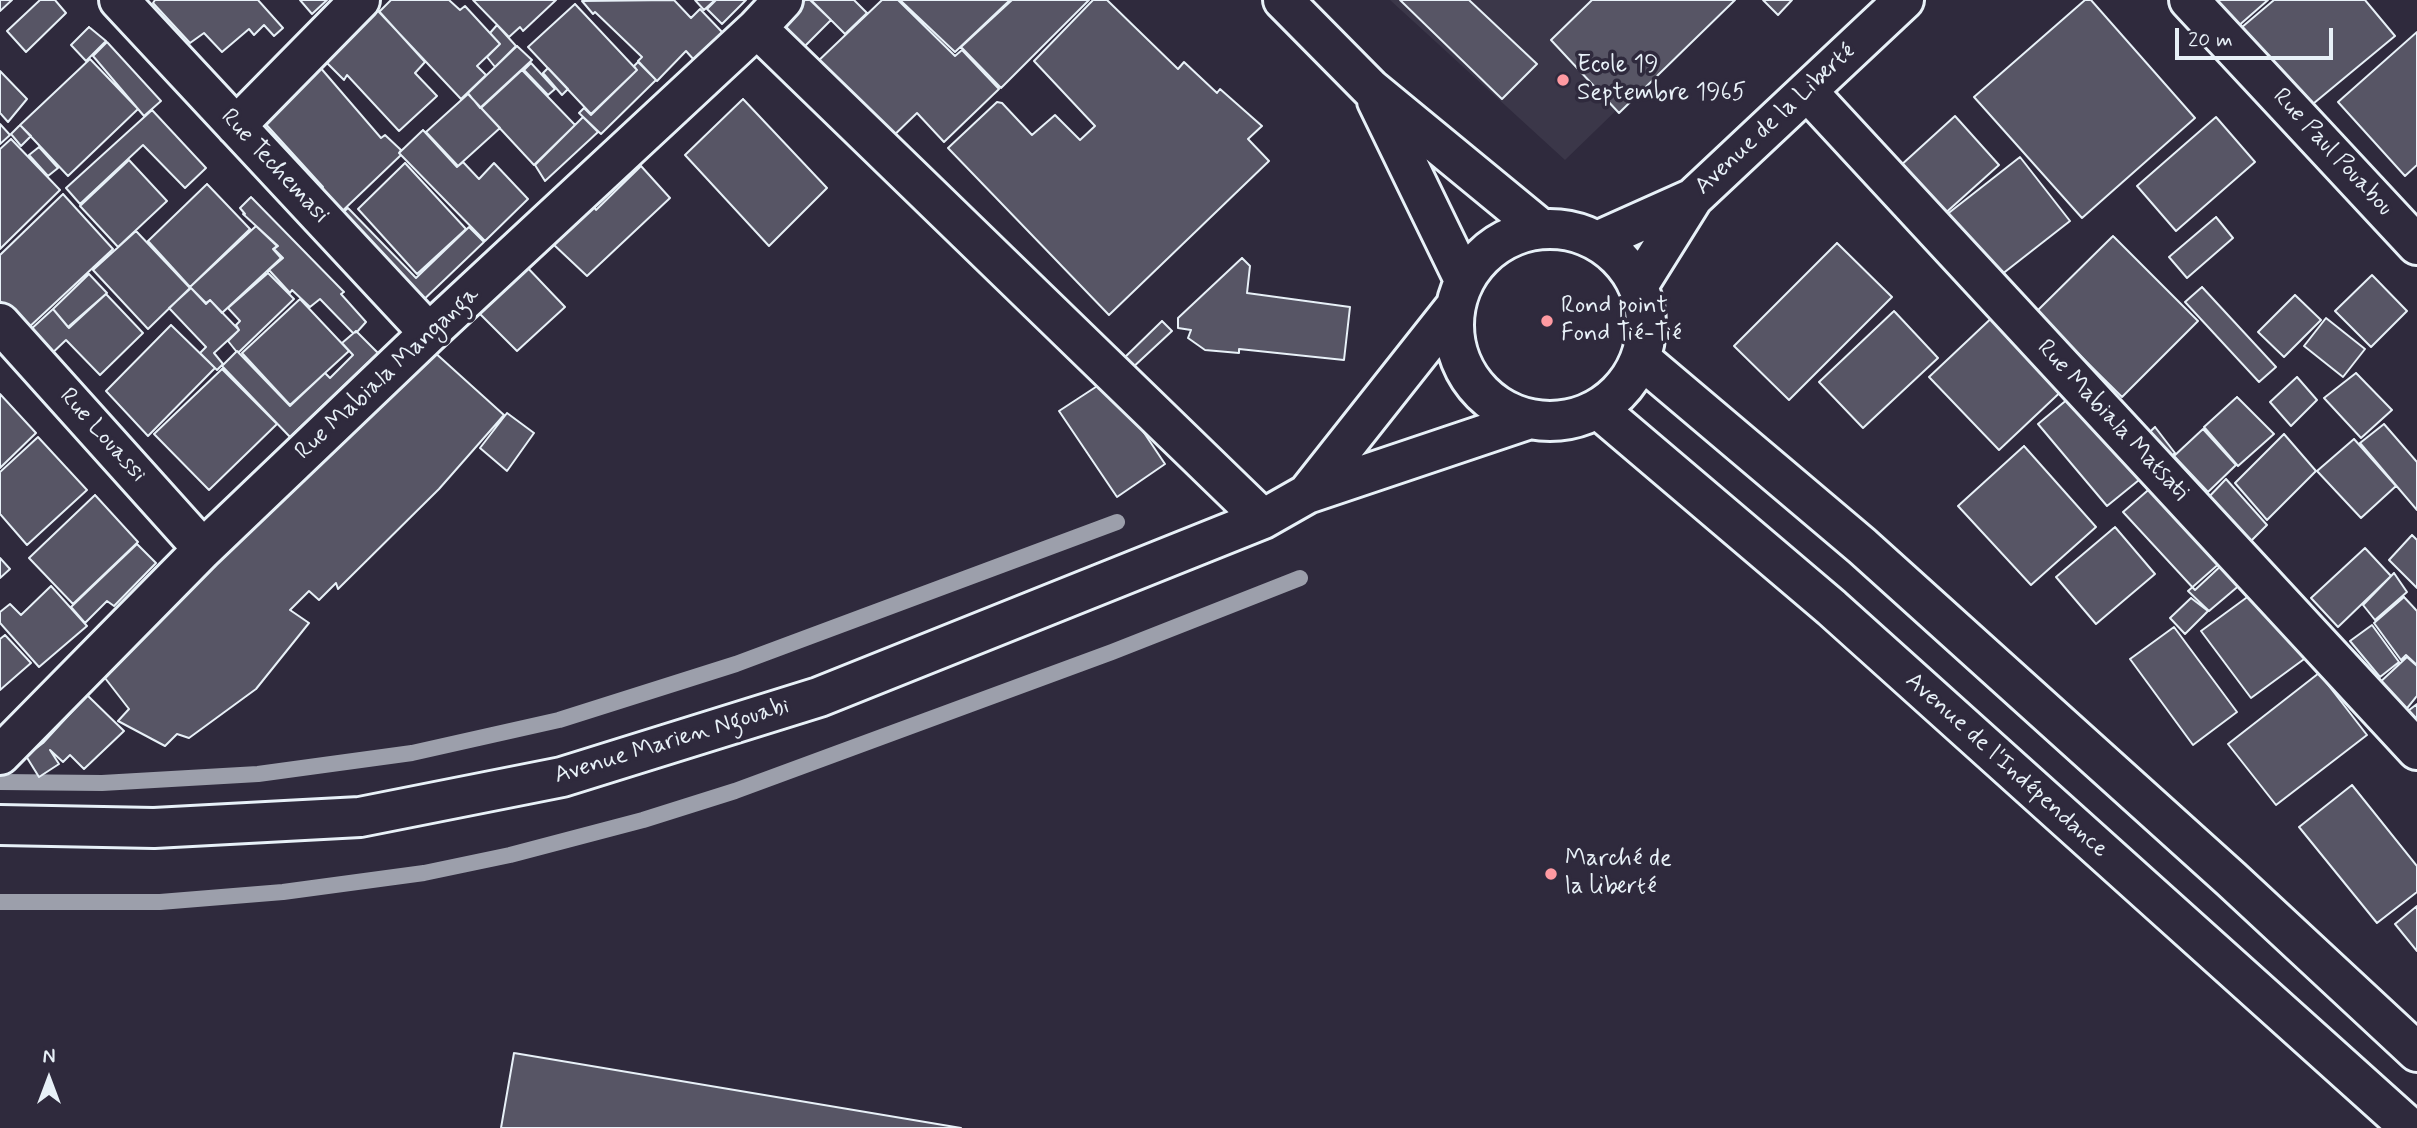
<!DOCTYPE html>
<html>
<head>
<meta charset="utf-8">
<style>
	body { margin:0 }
	#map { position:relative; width:2417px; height:1128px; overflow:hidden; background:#2f2a3d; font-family:Mynerve,sans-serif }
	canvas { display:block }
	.north { position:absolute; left:14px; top:1044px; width:70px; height:70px; -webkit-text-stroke:5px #2f2a3d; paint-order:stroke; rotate:0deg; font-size:19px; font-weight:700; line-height:28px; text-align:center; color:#e8f1f8 }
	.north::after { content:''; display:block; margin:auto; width:24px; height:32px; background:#e8f1f8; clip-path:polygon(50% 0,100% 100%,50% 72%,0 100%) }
	.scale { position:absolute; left:2175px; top:28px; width:158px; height:32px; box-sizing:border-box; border:4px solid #e8f1f8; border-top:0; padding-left:9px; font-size:21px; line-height:24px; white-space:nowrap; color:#e8f1f8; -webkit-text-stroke:5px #2f2a3d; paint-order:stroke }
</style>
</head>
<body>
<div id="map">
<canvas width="2417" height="1128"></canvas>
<div class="north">N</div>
<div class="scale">20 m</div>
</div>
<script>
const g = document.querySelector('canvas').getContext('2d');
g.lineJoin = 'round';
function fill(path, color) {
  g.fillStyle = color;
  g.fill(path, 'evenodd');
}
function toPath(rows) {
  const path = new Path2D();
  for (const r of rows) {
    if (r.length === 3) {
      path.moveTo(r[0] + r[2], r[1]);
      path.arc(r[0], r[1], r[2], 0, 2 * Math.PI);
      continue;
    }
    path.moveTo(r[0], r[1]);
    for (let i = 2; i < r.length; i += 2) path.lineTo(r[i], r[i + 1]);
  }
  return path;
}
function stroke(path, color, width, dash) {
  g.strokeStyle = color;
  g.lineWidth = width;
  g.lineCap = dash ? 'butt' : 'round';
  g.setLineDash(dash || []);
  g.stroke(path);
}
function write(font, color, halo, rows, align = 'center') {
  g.font = font + ' Mynerve,sans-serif';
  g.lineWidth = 7;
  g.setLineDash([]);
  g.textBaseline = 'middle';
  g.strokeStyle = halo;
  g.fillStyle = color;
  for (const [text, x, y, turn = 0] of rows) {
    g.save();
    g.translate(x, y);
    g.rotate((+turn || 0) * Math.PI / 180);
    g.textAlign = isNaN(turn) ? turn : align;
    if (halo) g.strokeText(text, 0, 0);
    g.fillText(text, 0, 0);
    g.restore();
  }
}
fill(toPath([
	[1390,0,1730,0,1565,160]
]), '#3b3749');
stroke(toPath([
	[0,782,102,783,258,774,412,753,559,720,736,664,1117,522],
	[0,902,160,902,283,892,424,873,510,855,643,820,735,791,1112,652,1300,578]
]), '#9c9fab', 16);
const building = toPath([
	[0,0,12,0,0,11,0,0],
	[40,0,55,0,66,13,26,52,7,31,40,0],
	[155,0,258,0,283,28,274,36,264,25,254,35,249,29,222,52,204,33,190,43,153,3,155,0],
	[300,0,327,0,312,14,300,0],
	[391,0,449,0,460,10,465,6,500,44,477,66,486,75,461,99,379,12,391,0],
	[473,0,556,0,523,31,520,27,509,37,473,0],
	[674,0,691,18,700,9,723,33,694,60,686,51,657,81,638,61,642,57,595,12,593,14,582,1,674,0],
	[695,0,715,0,704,10,695,0],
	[716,0,746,0,722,24,707,9,716,0],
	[805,0,810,0,831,20,804,47,782,23,805,0],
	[811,0,854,0,867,13,845,34,811,0],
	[882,0,898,0,955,56,962,50,999,89,944,142,917,113,887,142,815,64,882,0],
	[900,0,1010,0,955,52,900,0],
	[1012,0,1089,0,1001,88,961,47,1012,0],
	[1093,0,1107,0,1178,69,1184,62,1217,93,1220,89,1262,126,1248,139,1269,161,1109,315,948,148,997,102,1002,103,1032,135,1055,115,1080,140,1095,126,1034,61,1093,0],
	[1400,0,1469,0,1537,64,1502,99,1400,0],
	[1592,0,1735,0,1619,113,1551,40,1592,0],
	[1763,0,1792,0,1778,15,1763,0],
	[2085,0,2091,0,2195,118,2082,218,1974,97,2085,0],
	[2211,0,2268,0,2236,28,2211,0],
	[2274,0,2365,0,2395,36,2302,113,2235,33,2274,0],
	[575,4,637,70,591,114,528,47,575,4],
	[377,9,425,62,415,73,437,96,399,131,347,75,344,80,324,60,377,9],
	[497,25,516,46,495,67,487,57,500,44,490,33,497,25],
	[89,27,106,41,86,61,71,45,89,27],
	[2417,32,2417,165,2405,176,2338,102,2417,32],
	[107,42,161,101,144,116,93,56,107,42],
	[517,46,532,60,480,108,468,93,517,46],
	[90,59,138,109,68,176,20,125,90,59],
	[638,62,656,80,601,134,579,113,584,108,591,115,637,70,634,66,638,62],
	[531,63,555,89,548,95,524,70,531,63],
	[319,66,381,138,385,135,401,150,399,153,401,155,334,219,313,195,323,187,262,120,319,66],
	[548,68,568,89,562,95,543,73,548,68],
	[522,70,575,125,534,165,481,108,522,70],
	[0,71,27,99,8,122,0,113,0,71],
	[468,94,500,128,458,166,426,132,468,94],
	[743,99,827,188,769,246,685,155,743,99],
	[152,110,206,168,185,188,143,145,80,204,66,188,152,110],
	[1955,116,1999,165,1932,225,1888,177,1955,116],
	[583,117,598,132,545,181,535,165,583,117],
	[2216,117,2255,162,2176,231,2137,186,2216,117],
	[0,124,10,135,0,144,0,124],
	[20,125,31,136,21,146,11,134,20,125],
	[423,130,457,167,463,162,479,179,494,163,528,199,485,241,399,153,423,130],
	[11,139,60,190,0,249,0,149,11,139],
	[39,147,58,168,48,176,29,155,39,147],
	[2020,157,2070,221,1992,282,1941,219,2020,157],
	[129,160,167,201,118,247,80,206,129,160],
	[405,163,466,229,417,274,358,209,405,163],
	[641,166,670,198,587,276,553,244,593,206,596,210,641,166],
	[207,184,250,229,190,287,148,241,207,184],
	[63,194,113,249,26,330,0,301,0,255,63,194],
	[251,197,344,292,341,294,366,322,357,332,353,333,320,299,310,307,292,290,290,293,269,270,283,258,274,249,278,246,243,214,245,214,240,208,251,197],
	[348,208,416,278,469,227,484,242,416,307,331,223,348,208],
	[2216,217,2233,238,2187,278,2169,257,2216,217],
	[256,226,277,246,273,249,281,258,222,313,210,300,206,303,190,287,256,226],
	[136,231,190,288,148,329,93,270,136,231],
	[2113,236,2198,321,2122,397,2036,312,2113,236],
	[1837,243,1892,297,1789,400,1734,346,1837,243],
	[1242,258,1250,266,1247,293,1350,307,1344,360,1239,349,1239,353,1205,350,1188,338,1191,330,1178,328,1178,318,1242,258],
	[524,264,565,307,517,351,478,312,524,264],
	[268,273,294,299,239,352,236,351,228,341,239,330,236,325,240,321,228,308,268,273],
	[89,274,107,293,68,327,53,309,89,274],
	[2372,275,2407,311,2371,347,2335,311,2372,275],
	[2202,287,2276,367,2259,382,2185,302,2202,287],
	[191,288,206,304,210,300,239,330,214,353,223,364,217,370,200,353,206,347,169,308,191,288],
	[106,294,143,333,100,375,66,340,46,359,29,331,53,309,69,328,106,294],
	[2295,295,2321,320,2284,357,2258,332,2295,295],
	[300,299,349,351,290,405,242,353,300,299],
	[1894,311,1938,358,1863,428,1819,382,1894,311],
	[1999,311,2069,384,1999,450,1929,377,1999,311],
	[2326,318,2365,349,2343,377,2304,346,2326,318],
	[1162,321,1172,331,1130,370,1121,361,1162,321],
	[171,325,215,368,148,436,106,391,171,325],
	[356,331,378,353,290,437,222,366,237,351,290,406,325,373,330,378,353,355,342,343,356,331],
	[432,350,504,415,439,489,338,589,336,583,319,600,309,591,290,610,309,623,256,689,189,738,177,734,165,746,118,721,129,709,105,678,230,547,326,452,331,455,432,350],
	[222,369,277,424,209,490,154,434,222,369],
	[2356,373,2392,410,2361,438,2324,398,2356,373],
	[2297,377,2317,400,2291,426,2270,402,2297,377],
	[1108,379,1165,464,1117,497,1059,411,1108,379],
	[0,394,36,433,0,468,0,394],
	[2237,397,2274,434,2238,466,2204,427,2237,397],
	[2069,398,2139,480,2107,506,2038,424,2069,398],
	[507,413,534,433,507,471,480,448,507,413],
	[2384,424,2417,462,2417,510,2360,443,2384,424],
	[2155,427,2175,453,2161,466,2140,441,2155,427],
	[2203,429,2236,465,2208,492,2174,456,2203,429],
	[2284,434,2316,471,2267,520,2235,483,2284,434],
	[38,437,87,490,27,545,0,514,0,472,38,437],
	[2354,439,2396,486,2361,518,2317,471,2354,439],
	[2024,446,2096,527,2031,585,1958,506,2024,446],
	[2226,479,2267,525,2246,546,2205,501,2226,479],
	[2154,485,2225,562,2195,590,2123,512,2154,485],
	[95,495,138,542,73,604,29,558,95,495],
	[2115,527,2155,574,2096,624,2056,577,2115,527],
	[2412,535,2417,540,2417,588,2389,560,2412,535],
	[137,544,156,563,114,606,107,601,85,623,71,607,137,544],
	[2365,548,2391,576,2338,627,2311,598,2365,548],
	[2229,555,2248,578,2209,611,2188,591,2229,555],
	[0,558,10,569,0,578,0,558],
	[2394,573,2407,592,2375,620,2363,605,2394,573],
	[51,586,87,626,39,667,0,623,0,612,10,604,21,615,51,586],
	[2261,587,2311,654,2251,698,2201,631,2261,587],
	[2404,597,2417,611,2417,665,2406,655,2401,660,2374,623,2404,597],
	[2191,598,2208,611,2185,634,2170,618,2191,598],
	[2372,625,2399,662,2380,677,2350,641,2372,625],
	[2174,627,2237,712,2193,745,2130,659,2174,627],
	[5,635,31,663,0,690,0,639,5,635],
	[2407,657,2417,666,2417,696,2404,712,2376,686,2407,657],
	[2319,673,2367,735,2276,805,2228,744,2319,673],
	[87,695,124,731,84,769,70,755,63,762,50,750,59,764,39,777,26,756,43,743,87,695],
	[2417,704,2417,740,2400,717,2417,704],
	[2352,785,2417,866,2417,892,2377,923,2299,827,2352,785],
	[2417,906,2417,951,2395,924,2417,906],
	[514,1053,961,1128,501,1128,514,1053]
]);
fill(building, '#575565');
stroke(building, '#e8f1f8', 2);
const minor = toPath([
	[119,0,429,333],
	[1283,0,1371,89,1541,229],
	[2189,0,2417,245],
	[757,28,1263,519],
	[1807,91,2417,750],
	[1377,101,1464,280],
	[236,126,360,0],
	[1550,325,96],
	[1597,241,1693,198],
	[1638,286,1693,198,1904,0],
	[0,323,203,549],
	[1641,359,1862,546,2231,879,2417,1052],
	[1598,409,1832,608,2410,1128],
	[1307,494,1455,307],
	[0,755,203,549,429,333,757,28,783,0],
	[0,825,154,828,360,817,562,777,819,697,1263,519,1307,494,1530,419]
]);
stroke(minor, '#e8f1f8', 44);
stroke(minor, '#2f2a3d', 38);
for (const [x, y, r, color] of [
	[1563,80,7,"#ff9aa2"],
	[1547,321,7,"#ff9aa2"],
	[1551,874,7,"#ff9aa2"]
]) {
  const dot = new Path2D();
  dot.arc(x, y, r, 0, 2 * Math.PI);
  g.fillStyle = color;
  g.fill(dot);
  stroke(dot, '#2f2a3d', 2.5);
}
write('24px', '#e8f1f8', '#2f2a3d', [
	["Ecole 19",1577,66],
	["Septembre 1965",1577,94],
	["Rond point",1561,307],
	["Fond Tié-Tié",1561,335],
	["Marché de",1565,860],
	["la liberté",1565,888]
], 'left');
write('24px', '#e8f1f8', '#2f2a3d', [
	["Avenue de la Liberté",1776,120,-43],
	["Rue Paul Pouabou",2332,153,47],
	["Rue Techemasi",274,167,47],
	["Rue Mabiala Manganga",388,374,-43],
	["Rue Mabiala Matsati",2112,421,47],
	["Rue Louassi",102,436,48],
	["Avenue Marien Ngouabi",672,742,-17],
	["Avenue de l'Indépendance",2006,766,42]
]);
</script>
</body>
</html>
